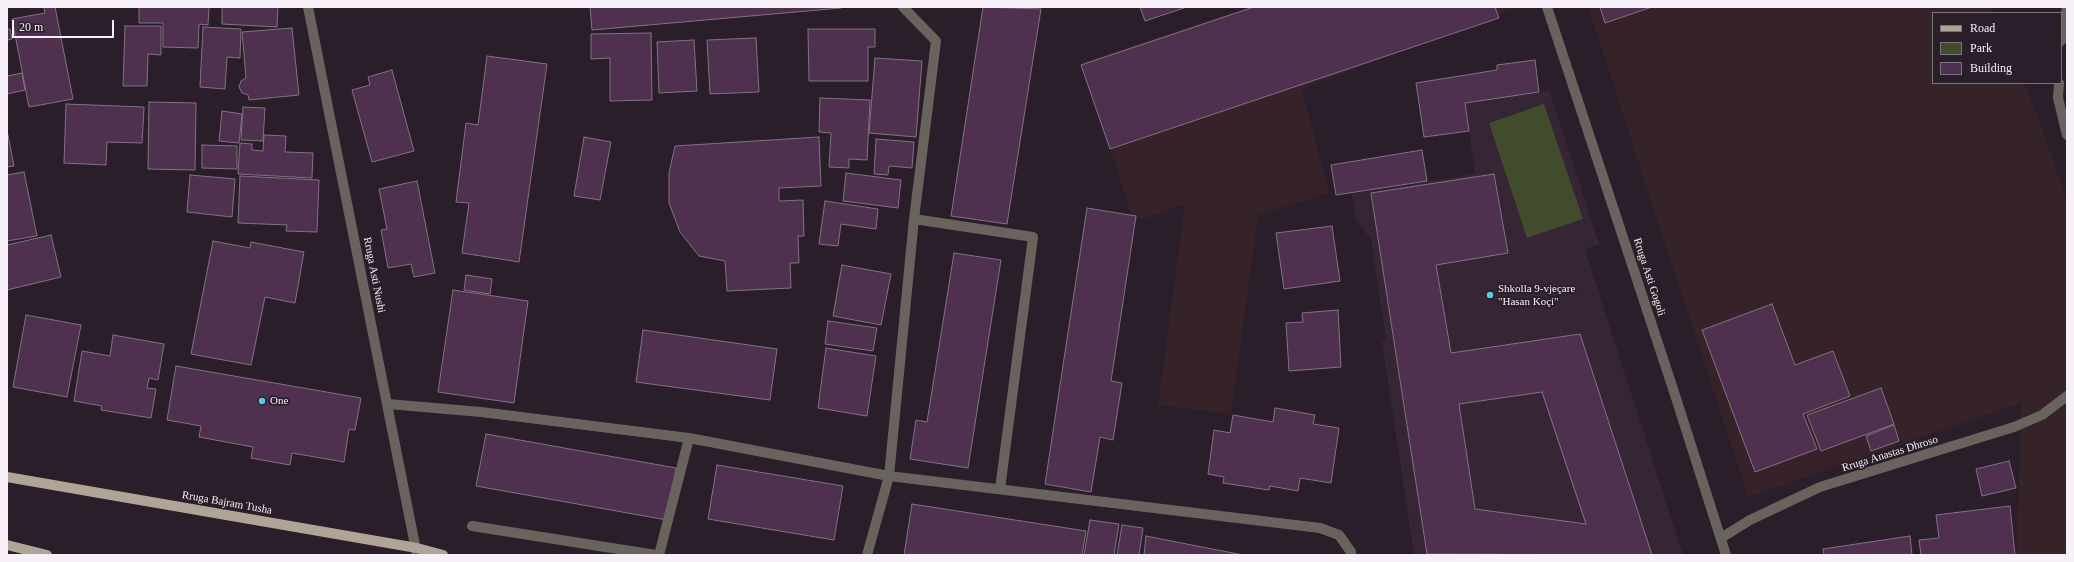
<!DOCTYPE html>
<html>
<head>
<meta charset="utf-8">
<style>
	body { margin:0 }
	#map { position:relative; width:2074px; height:562px; overflow:hidden; background:#291e29; font-family:"Times New Roman",serif }
	canvas { display:block }
	.frame { position:absolute; inset:0; border:8px solid #f8f0f8; pointer-events:none }
	.legend { position:absolute; left:1932px; top:12px; width:130px; height:72px; box-sizing:border-box; background:#291e29; border:1px solid #7c727c; margin:0; padding:5px 7px; list-style:none; font-size:12px; color:#f8f0f8 }
	.legend li { display:flex; align-items:center; gap:8px; height:20px }
	.legend b { width:20px; border:1px solid #7c727c }
	.scale { position:absolute; left:12px; top:20px; width:102px; height:18px; box-sizing:border-box; border:2px solid #f8f0f8; border-top:0; padding-left:5px; font-size:12px; line-height:14px; white-space:nowrap; color:#f8f0f8; -webkit-text-stroke:3px #291e29; paint-order:stroke }
</style>
</head>
<body>
<div id="map">
<canvas width="2074" height="562"></canvas>
<div class="frame"></div>
<ul class="legend">
<li><b style="height:5px;background:#b0a497"></b>Road</li>
<li><b style="height:11px;background:#404c2c"></b>Park</li>
<li><b style="height:11px;background:#4f314f"></b>Building</li>
</ul>
<div class="scale">20 m</div>
</div>
<script>
const g = document.querySelector('canvas').getContext('2d');
g.lineJoin = 'round';
function fill(path, color) {
  g.fillStyle = color;
  g.fill(path, 'evenodd');
}
function toPath(rows) {
  const path = new Path2D();
  for (const r of rows) {
    path.moveTo(r[0], r[1]);
    for (let i = 2; i < r.length; i += 2) path.lineTo(r[i], r[i + 1]);
  }
  return path;
}
function stroke(path, color, width, dash) {
  g.strokeStyle = color;
  g.lineWidth = width;
  g.lineCap = dash ? 'butt' : 'round';
  g.setLineDash(dash || []);
  g.stroke(path);
}
function write(font, color, halo, rows, align = 'center') {
  g.font = font + ' "Times New Roman",serif';
  g.lineWidth = 3.5;
  g.setLineDash([]);
  g.textBaseline = 'middle';
  g.strokeStyle = halo;
  g.fillStyle = color;
  for (const [text, x, y, turn = 0] of rows) {
    g.save();
    g.translate(x, y);
    g.rotate((+turn || 0) * Math.PI / 180);
    g.textAlign = isNaN(turn) ? turn : align;
    if (halo) g.strokeText(text, 0, 0);
    g.fillText(text, 0, 0);
    g.restore();
  }
}
fill(toPath([
	[1248,7,1518,7,1302,89,1329,193,1258,215,1231,414,1158,405,1185,204,1134,222,1082,62],
	[1588,7,1992,7,1995,13,1933,13,1933,83,2024,83,2039,120,2067,202,2067,555,2017,555,2021,403,1748,497]
]), '#362329');
fill(toPath([
	[1549,90,1599,244,1585,249,1683,555,1414,555,1382,342,1386,340,1371,240,1356,220,1352,194,1475,174,1465,103]
]), '#352535');
fill(toPath([
	[1544,104,1583,219,1527,238,1489,123]
]), '#404c2c');
const building = toPath([
	[44,7,55,7,73,99,29,107,12,19,45,13,44,7],
	[139,7,209,7,208,25,199,24,198,48,163,47,163,23,139,23,139,7],
	[222,7,278,7,277,27,222,24,222,7],
	[590,7,841,7,841,8,592,30,590,7],
	[983,7,1041,9,1007,224,951,216,983,7],
	[1140,7,1187,7,1145,21,1140,7],
	[1254,7,1495,7,1499,18,1110,149,1081,65,1254,7],
	[1600,7,1652,7,1605,23,1600,7],
	[125,26,161,26,161,55,148,54,147,86,123,86,125,26],
	[203,27,241,29,240,58,227,57,225,89,200,87,203,27],
	[292,28,299,95,249,100,248,95,242,93,239,87,241,81,246,78,242,32,292,28],
	[7,29,10,29,12,39,7,40,7,29],
	[808,29,875,29,875,47,868,47,868,81,809,81,808,29],
	[651,33,652,100,610,101,610,58,591,59,591,34,651,33],
	[756,38,759,92,710,94,707,40,756,38],
	[694,40,697,91,659,93,657,42,694,40],
	[487,56,547,64,519,262,462,253,469,203,456,202,466,123,478,125,487,56],
	[875,58,922,61,916,137,869,133,875,58],
	[1535,60,1539,92,1465,103,1469,131,1424,137,1416,83,1497,70,1497,65,1535,60],
	[392,70,414,151,372,162,352,90,370,85,368,77,392,70],
	[22,73,25,90,7,94,7,76,22,73],
	[820,98,870,100,867,160,849,159,849,168,829,167,831,133,819,132,820,98],
	[149,102,196,103,195,170,148,169,149,102],
	[66,104,144,107,142,143,107,142,106,165,64,163,66,104],
	[243,107,265,108,263,141,241,140,243,107],
	[222,111,242,114,239,143,219,141,222,111],
	[7,130,14,166,7,167,7,130],
	[264,135,286,136,285,152,313,153,312,178,238,174,240,143,252,144,252,150,263,151,264,135],
	[584,137,611,142,600,200,574,196,584,137],
	[819,137,821,186,779,188,779,201,803,200,804,236,798,236,799,263,790,263,791,288,727,291,725,261,699,256,680,232,669,203,669,173,675,146,819,137],
	[876,139,914,142,912,168,889,166,888,175,874,174,876,139],
	[202,145,237,146,237,169,202,168,202,145],
	[1422,150,1427,181,1336,195,1331,165,1422,150],
	[24,172,37,236,7,241,7,175,24,172],
	[846,173,901,180,898,208,843,201,846,173],
	[1494,174,1508,253,1436,265,1451,353,1580,334,1652,555,1427,554,1371,193,1494,174],
	[1542,392,1586,524,1475,509,1459,404,1542,392],
	[190,175,235,179,232,217,187,212,190,175],
	[240,176,319,180,317,232,286,231,287,225,238,223,240,176],
	[417,181,435,273,414,277,411,264,388,268,381,230,387,229,379,189,417,181],
	[825,201,878,209,876,229,841,224,838,246,819,244,825,201],
	[1087,208,1136,216,1111,381,1122,383,1113,440,1100,437,1091,492,1045,484,1087,208],
	[1332,226,1340,281,1284,289,1276,233,1332,226],
	[51,235,61,277,7,290,7,245,51,235],
	[213,241,250,248,251,242,304,252,295,303,265,297,251,365,191,354,213,241],
	[954,253,1001,260,968,468,910,459,916,420,927,422,954,253],
	[842,265,891,274,881,325,833,316,842,265],
	[466,275,492,279,490,294,464,290,466,275],
	[453,290,528,301,514,403,438,392,453,290],
	[1772,304,1795,365,1833,351,1850,396,1803,414,1817,449,1755,472,1702,330,1772,304],
	[1338,310,1341,367,1289,371,1286,323,1303,322,1302,313,1338,310],
	[26,315,81,325,67,397,13,387,26,315],
	[828,321,877,328,873,351,825,344,828,321],
	[643,330,777,349,770,400,636,382,643,330],
	[113,335,164,344,158,380,149,378,147,388,156,389,151,418,101,410,102,406,74,401,82,351,110,356,113,335],
	[826,348,876,356,867,416,818,408,826,348],
	[176,366,361,398,355,430,349,429,344,462,292,453,290,465,251,458,253,447,199,437,201,426,167,420,176,366],
	[1881,388,1894,424,1821,451,1807,415,1881,388],
	[1275,408,1315,415,1313,424,1339,428,1331,483,1300,478,1298,491,1270,486,1269,490,1223,483,1224,477,1208,474,1214,430,1230,433,1233,415,1273,422,1275,408],
	[1894,425,1899,441,1871,451,1866,436,1894,425],
	[486,434,676,468,667,520,476,486,486,434],
	[2009,461,2016,488,1982,496,1976,469,2009,461],
	[717,465,843,486,834,540,708,519,717,465],
	[912,504,1086,531,1082,555,904,555,912,504],
	[2010,506,2015,555,1921,555,1919,540,1939,538,1936,515,2010,506],
	[1090,520,1119,524,1114,555,1084,555,1090,520],
	[1122,525,1143,528,1139,555,1117,555,1122,525],
	[1146,536,1243,555,1144,555,1146,536],
	[1910,536,1912,555,1824,555,1823,549,1910,536]
]);
fill(building, '#4f314f');
stroke(building, '#827381', 1);
stroke(toPath([
	[308,7,417,555],
	[1547,7,1676,398,1726,555],
	[2061,41,2067,7],
	[2059,83,2058,98,2067,135],
	[914,219,1033,237,1000,489],
	[388,404,481,412,689,438,889,476,1320,528,1339,535,1351,552,1351,555],
	[472,526,656,555],
	[1721,538,1750,520,1820,487,2014,427,2042,415,2067,396],
	[659,555,689,438],
	[867,555,889,476,914,219,936,41,903,7]
]), '#69635d', 10);
stroke(toPath([
	[7,477,417,548,443,555],
	[7,545,47,555]
]), '#b0a497', 10);
for (const [x, y, r, color] of [
	[1490,295,4,"#5bc8e6"],
	[262,401,4,"#5bc8e6"]
]) {
  const dot = new Path2D();
  dot.arc(x, y, r, 0, 2 * Math.PI);
  g.fillStyle = color;
  g.fill(dot);
  stroke(dot, '#291e29', 1.5);
}
write('11px', '#f8f0f8', '#291e29', [
	["Rruga Asti Nushi",374,275,79],
	["Rruga Asti Gogoli",1649,277,72],
	["Rruga Anastas Dhroso",1890,454,-17],
	["Rruga Bajram Tusha",227,503,10]
]);
write('11px', '#f8f0f8', '#291e29', [
	["Shkolla 9-vjeçare",1498,289],
	["\"Hasan Koçi\"",1498,302],
	["One",270,401]
], 'left');
</script>
</body>
</html>
